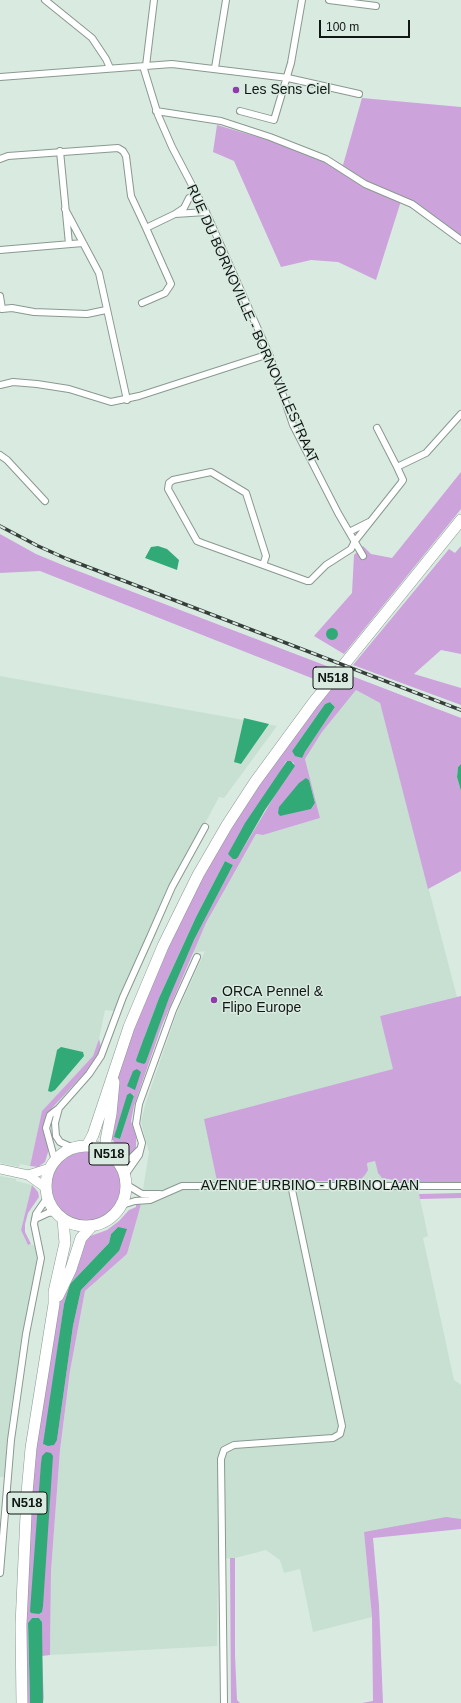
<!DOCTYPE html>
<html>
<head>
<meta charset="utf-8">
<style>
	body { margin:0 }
	#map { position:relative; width:461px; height:1703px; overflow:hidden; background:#d9eae1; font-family:Arial,sans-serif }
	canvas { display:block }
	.scale { position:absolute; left:319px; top:20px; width:91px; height:18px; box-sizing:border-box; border:2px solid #101613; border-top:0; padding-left:5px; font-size:12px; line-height:14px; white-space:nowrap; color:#101613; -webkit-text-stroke:3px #d9eae1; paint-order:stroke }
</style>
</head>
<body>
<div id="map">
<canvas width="461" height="1703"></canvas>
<div class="scale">100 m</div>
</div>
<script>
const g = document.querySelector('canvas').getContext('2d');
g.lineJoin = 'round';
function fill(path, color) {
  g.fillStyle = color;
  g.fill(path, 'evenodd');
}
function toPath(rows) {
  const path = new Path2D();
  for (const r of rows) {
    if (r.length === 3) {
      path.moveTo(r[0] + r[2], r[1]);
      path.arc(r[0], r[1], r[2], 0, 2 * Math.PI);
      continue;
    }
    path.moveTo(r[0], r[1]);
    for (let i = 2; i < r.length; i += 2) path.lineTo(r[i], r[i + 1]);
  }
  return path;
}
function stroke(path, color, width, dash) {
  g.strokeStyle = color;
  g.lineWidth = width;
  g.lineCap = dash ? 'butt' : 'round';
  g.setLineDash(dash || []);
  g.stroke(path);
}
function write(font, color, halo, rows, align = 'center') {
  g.font = font + ' Arial,sans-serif';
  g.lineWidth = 3;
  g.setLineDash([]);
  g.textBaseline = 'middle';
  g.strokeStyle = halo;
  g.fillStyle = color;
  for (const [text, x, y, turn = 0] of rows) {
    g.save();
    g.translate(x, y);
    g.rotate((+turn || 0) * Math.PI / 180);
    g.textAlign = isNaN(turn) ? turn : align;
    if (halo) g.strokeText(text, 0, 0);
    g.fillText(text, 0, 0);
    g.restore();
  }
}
fill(toPath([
	[0,676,277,726,224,798,219,797,155,917,114,1011,105,1010,99,1039,93,1056,42,1111,30,1166,20,1164,19,1167,0,1163],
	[356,690,380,703,457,997,380,1016,394,1069,204,1119,368,1170,367,1163,375,1161,378,1173,388,1180,421,1185,419,1194,428,1236,423,1238,454,1380,461,1385,461,1519,364,1532,372,1617,313,1632,300,1569,284,1573,280,1560,266,1550,235,1558,218,1559,217,1646,50,1655,51,1571,60,1450,70,1371,85,1291,127,1254,140,1208,149,1152,141,1122,145,1105,176,1015,205,951,192,953,206,923,256,834,263,835,320,818,305,759,322,732],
	[0,1176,16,1179,16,1181,32,1185,21,1230,28,1245,35,1245,37,1258,11,1409,4,1477,0,1477]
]), '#c7e0d2');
fill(toPath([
	[362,98,461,107,461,244,401,201,376,280,338,262,311,260,281,267,234,161,213,152,217,125,326,157,343,165],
	[461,472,461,509,344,654,314,636,352,593,354,555,363,546,371,554,392,558],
	[0,534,36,554,65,566,332,668,319,681,40,571,0,573],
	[461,546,461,654,441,650,414,674,461,688,461,705,353,665,449,549,455,553],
	[344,673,461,718,461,764,458,767,457,777,461,791,461,871,428,889,380,703,356,690,322,732,305,759,320,818,263,835,256,834,206,923,162,1025,134,1106,131,1121,136,1137,136,1148,129,1156,127,1153,120,1152,117,1150,113,1140,109,1140,117,1079,119,1068,153,979,206,870,251,797,312,711],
	[330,702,335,707,301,758,292,751,325,704],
	[286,761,291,761,294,763,238,857],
	[306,778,309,780,315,803,311,809],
	[225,861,233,865,194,940,169,997,146,1062,144,1038,159,998,196,917],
	[133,1094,134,1096,120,1139,115,1137,117,1127],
	[461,996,461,1184,400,1185,399,1181,382,1178,378,1173,375,1161,367,1163,368,1170,365,1175,360,1180,354,1181,217,1181,204,1119,393,1069,380,1016],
	[99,1039,101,1047,95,1062,53,1107,46,1118,44,1135,49,1149,45,1162,38,1167,30,1166,42,1111,93,1056],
	[86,1186,35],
	[32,1185,38,1192,39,1197,28,1213,25,1224,25,1232,31,1244,28,1245,21,1230],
	[461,1193,461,1198,420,1199,419,1194],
	[136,1203,141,1203,140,1208,127,1254,85,1291,70,1371,60,1450,51,1571,50,1655,42,1656,44,1703,42,1693,41,1649,42,1622,39,1618,32,1618,28,1623,30,1703,26,1703,25,1629,31,1494,42,1398,57,1305,82,1239,107,1230,119,1221,129,1210,136,1207],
	[118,1227,119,1251,81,1290,73,1326,57,1440,44,1445,64,1304,70,1284,109,1243,111,1234],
	[446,1517,461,1519,461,1529,373,1538,379,1605,383,1703,362,1703,373,1701,372,1617,364,1532],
	[230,1558,235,1558,235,1655,237,1700,240,1703,231,1703]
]), '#cda3dc');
fill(toPath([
	[158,546,167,549,179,560,177,570,145,558,151,547],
	[332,634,6],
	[330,702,335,707,305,752,302,758,295,756,292,751,325,704],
	[244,718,269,724,241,764,234,762],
	[287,761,291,761,295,766,265,810,238,857,236,859,233,859,228,854,245,823],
	[461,764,461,791,457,777,458,767],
	[306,778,309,780,315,803,311,809,280,816,278,813,279,807,299,783],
	[225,861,233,865,194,940,169,998,146,1062,144,1064,137,1062,136,1060,144,1038,159,998,196,917],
	[61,1047,83,1052,84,1056,55,1090,51,1092,48,1091,56,1055,57,1050],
	[137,1069,141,1072,135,1090,127,1086,133,1071],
	[130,1093,134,1096,120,1139,114,1137,127,1095],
	[118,1227,127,1229,119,1251,81,1290,73,1326,57,1440,54,1445,48,1446,43,1444,64,1304,70,1284,109,1243,111,1234],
	[46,1452,51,1453,53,1456,43,1606,42,1612,39,1614,31,1613,30,1611,41,1463,42,1456],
	[32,1618,39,1618,42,1622,43,1703,30,1703,28,1623]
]), '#32aa78');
const street = toPath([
	[45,0,92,38,106,59,110,68],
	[329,0,376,6],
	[143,66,158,115,172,147,206,212,269,354,293,425,338,513,363,556],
	[146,66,154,0],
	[215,68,226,0],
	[0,77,172,64,288,78,359,94],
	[156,111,221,121,270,137,326,159,365,184,412,204,461,240],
	[240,111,274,120,291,63,302,0],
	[60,151,69,244],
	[0,159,8,156,118,148,123,151,126,156,131,196,146,228,175,214],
	[197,195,189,198,184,208,175,214,206,212],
	[65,209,99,273,127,400],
	[0,250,83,243],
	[0,296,2,309,12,308,34,312,87,314,106,310],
	[142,303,165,293,171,284,146,228],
	[0,385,13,382,37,384,69,389,111,402,139,396,269,354],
	[0,455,7,460,45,501],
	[397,467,426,453,461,414],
	[349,532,369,522],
	[263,565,266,556,246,493,211,472,173,480,169,483,168,489,197,541,202,543,263,565,307,581,310,581,326,565,351,549,355,541,401,483,403,480,397,467,377,428],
	[59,1108,55,1123,56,1136,60,1142,73,1148],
	[117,1160,131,1158,139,1150],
	[55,1161,46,1128,50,1115,59,1108,89,1074,101,1056,123,997,150,937,172,887,205,827],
	[125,1175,139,1155,142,1143,136,1124,139,1104,173,1010,197,957],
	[127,1185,142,1194,160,1194],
	[122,1205,135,1201,150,1200,182,1186,461,1186],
	[35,1219,48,1213,55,1212],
	[0,1573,11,1440,26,1334,41,1258,34,1224,36,1214,47,1198],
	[224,1703,221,1459,224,1450,234,1445,333,1438,340,1434,342,1426,291,1185]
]);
const secondary = toPath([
	[0,1169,28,1175,46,1188],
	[28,1175,50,1168]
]);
const highway = toPath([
	[86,1186,40],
	[87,1146,93,1135,129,1027,163,946,198,875,227,825,255,782,313,703,461,520],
	[107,1152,106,1140,111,1114,114,1082],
	[58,1296,71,1269,81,1238,91,1227],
	[22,1703,21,1625,27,1493,31,1448,54,1304,54,1292,65,1243,63,1219]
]);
stroke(street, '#899990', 8);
stroke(secondary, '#899990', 10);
stroke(highway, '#899990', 12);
stroke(street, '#fff', 6);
stroke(secondary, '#fff', 9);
stroke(highway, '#fff', 11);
const rail = toPath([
	[0,526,38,546,67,559,461,710]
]);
stroke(rail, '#363e3a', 3.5);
stroke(rail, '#d9eae1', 2, [6]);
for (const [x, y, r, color] of [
	[236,90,4,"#8f3baa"],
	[214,1000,4,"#8f3baa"]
]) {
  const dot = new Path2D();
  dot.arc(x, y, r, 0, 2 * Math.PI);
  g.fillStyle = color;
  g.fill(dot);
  stroke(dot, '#d9eae1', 1.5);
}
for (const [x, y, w] of [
	[333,678,40],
	[109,1154,40],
	[27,1503,40]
]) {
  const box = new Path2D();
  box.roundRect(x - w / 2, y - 11, w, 22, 3);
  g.fillStyle = '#d9eae1';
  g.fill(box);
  stroke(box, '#101613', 1);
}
write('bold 13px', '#101613', null, [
	["N518",333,678],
	["N518",109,1154],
	["N518",27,1503]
]);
write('14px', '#101613', '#d9eae1', [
	["Les Sens Ciel",244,90],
	["ORCA Pennel &",222,992],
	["Flipo Europe",222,1008]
], 'left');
write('14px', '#101613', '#d9eae1', [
	["RUE DU BORNOVILLE - BORNOVILLESTRAAT",252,324,66],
	["AVENUE URBINO - URBINOLAAN",310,1186]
]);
</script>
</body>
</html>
